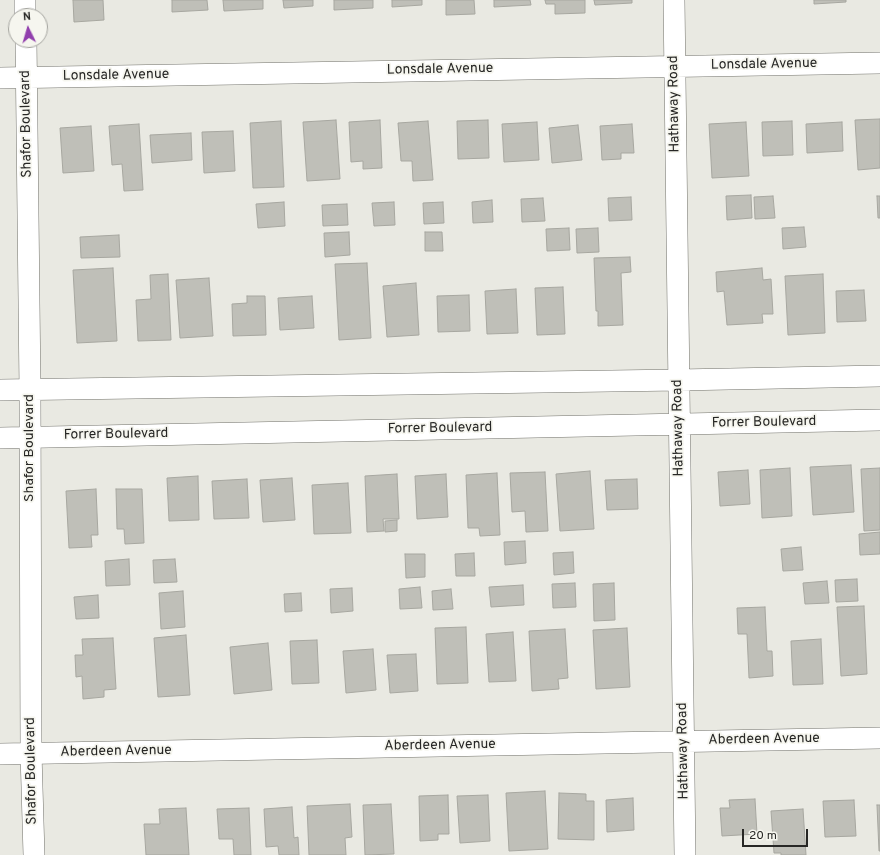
<!DOCTYPE html>
<html>
<head>
<meta charset="utf-8">
<style>
	body { margin:0 }
	#map { position:relative; width:880px; height:855px; overflow:hidden; background:#e9e9e2; font-family:Overpass,sans-serif }
	canvas { display:block }
	.north { position:absolute; left:8px; top:8px; width:40px; height:40px; box-sizing:border-box; background:#f6f6ef; border:1px solid #a3a39e; border-radius:50%; rotate:355deg; font-size:11px; font-weight:700; line-height:16px; text-align:center; color:#272725 }
	.north::after { content:''; display:block; margin:auto; width:14px; height:18px; background:#913fad; clip-path:polygon(50% 0,100% 100%,50% 72%,0 100%) }
	.scale { position:absolute; left:742px; top:829px; width:66px; height:18px; box-sizing:border-box; border:2px solid #272725; border-top:0; padding-left:5px; font-size:12px; line-height:14px; white-space:nowrap; color:#272725; -webkit-text-stroke:3px #f6f6ef; paint-order:stroke }
</style>
</head>
<body>
<div id="map">
<canvas width="880" height="855"></canvas>
<div class="north">N</div>
<div class="scale">20 m</div>
</div>
<script>
const g = document.querySelector('canvas').getContext('2d');
g.lineJoin = 'round';
function fill(path, color) {
  g.fillStyle = color;
  g.fill(path, 'evenodd');
}
function toPath(rows) {
  const path = new Path2D();
  for (const r of rows) {
    path.moveTo(r[0], r[1]);
    for (let i = 2; i < r.length; i += 2) path.lineTo(r[i], r[i + 1]);
  }
  return path;
}
function stroke(path, color, width, dash) {
  g.strokeStyle = color;
  g.lineWidth = width;
  g.lineCap = dash ? 'butt' : 'round';
  g.setLineDash(dash || []);
  g.stroke(path);
}
function write(font, color, halo, rows, align = 'center') {
  g.font = font + ' Overpass,sans-serif';
  g.lineWidth = 3.5;
  g.setLineDash([]);
  g.textBaseline = 'middle';
  g.strokeStyle = halo;
  g.fillStyle = color;
  for (const [text, x, y, turn = 0] of rows) {
    g.save();
    g.translate(x, y);
    g.rotate((+turn || 0) * Math.PI / 180);
    g.textAlign = isNaN(turn) ? turn : align;
    if (halo) g.strokeText(text, 0, 0);
    g.fillText(text, 0, 0);
    g.restore();
  }
}
const building = toPath([
	[73,0,103,0,104,20,74,22,73,0],
	[172,0,207,0,208,10,172,12,172,0],
	[223,0,263,0,263,9,224,11,223,0],
	[283,0,313,0,313,6,284,8,283,0],
	[334,0,373,0,373,8,334,10,334,0],
	[392,0,422,0,422,5,392,7,392,0],
	[446,0,474,0,475,14,446,15,446,0],
	[494,0,530,0,531,5,494,7,494,0],
	[545,0,585,0,585,13,555,14,555,4,546,4,545,0],
	[594,0,632,0,632,3,595,5,594,0],
	[814,0,846,0,846,2,814,4,814,0],
	[880,119,880,168,858,170,855,120,880,119],
	[336,120,340,179,307,181,303,122,336,120],
	[380,120,382,168,363,169,363,161,351,162,349,122,380,120],
	[488,120,489,158,458,159,457,121,488,120],
	[281,121,284,187,253,188,250,123,281,121],
	[428,121,433,180,413,181,412,161,401,161,398,123,428,121],
	[792,121,793,155,763,156,762,122,792,121],
	[537,122,539,160,504,162,502,124,537,122],
	[746,122,749,176,712,178,709,124,746,122],
	[842,122,843,151,807,153,806,124,842,122],
	[139,124,143,190,124,191,122,164,112,165,109,126,139,124],
	[632,124,634,153,621,153,621,159,602,160,600,126,632,124],
	[578,125,582,160,552,163,549,128,578,125],
	[91,126,94,171,63,173,60,128,91,126],
	[233,131,235,171,204,173,202,132,233,131],
	[191,133,192,160,152,163,150,135,191,133],
	[751,195,752,218,727,220,726,196,751,195],
	[773,196,775,218,755,219,754,197,773,196],
	[877,196,880,196,880,218,878,218,877,196],
	[631,197,632,220,609,221,608,198,631,197],
	[543,198,545,221,522,222,521,199,543,198],
	[492,200,493,222,473,223,472,202,492,200],
	[284,202,285,226,258,228,256,204,284,202],
	[394,202,395,225,374,226,372,203,394,202],
	[443,202,444,223,424,224,423,203,443,202],
	[347,204,348,225,323,226,322,205,347,204],
	[804,227,806,247,783,249,782,228,804,227],
	[569,228,570,250,547,251,546,229,569,228],
	[598,228,599,252,577,253,576,229,598,228],
	[349,232,350,255,325,257,324,233,349,232],
	[425,232,442,232,443,251,425,251,425,232],
	[119,235,120,257,81,258,80,237,119,235],
	[630,257,631,272,621,273,623,325,598,326,598,311,596,311,594,258,630,257],
	[367,263,371,338,339,340,335,264,367,263],
	[113,268,117,341,77,343,73,270,113,268],
	[762,268,763,280,771,279,773,314,762,314,763,323,727,325,724,291,717,292,716,272,762,268],
	[168,274,171,340,138,341,136,300,151,299,150,275,168,274],
	[823,274,825,333,788,335,785,276,823,274],
	[209,278,213,336,180,338,176,280,209,278],
	[416,283,419,335,387,337,383,286,416,283],
	[563,287,565,334,537,335,535,288,563,287],
	[516,289,518,333,487,334,485,291,516,289],
	[864,290,866,321,837,322,836,291,864,290],
	[469,295,470,331,438,332,437,296,469,295],
	[247,296,265,296,266,335,233,336,232,304,247,303,247,296],
	[312,296,314,328,280,330,278,298,312,296],
	[851,465,854,512,813,515,810,467,851,465],
	[790,468,792,516,762,518,760,470,790,468],
	[880,468,880,530,864,531,861,469,880,468],
	[748,470,750,504,720,506,718,472,748,470],
	[590,471,594,529,560,531,556,474,590,471],
	[545,472,548,531,526,532,525,511,512,512,510,473,545,472],
	[497,473,500,535,480,536,479,528,468,528,466,475,497,473],
	[397,474,399,519,383,519,384,531,367,532,365,476,397,474],
	[446,474,448,517,417,519,415,476,446,474],
	[198,476,199,520,169,521,167,478,198,476],
	[292,478,295,520,263,522,260,480,292,478],
	[247,479,249,518,214,519,212,481,247,479],
	[637,479,638,509,607,510,605,480,637,479],
	[348,483,351,533,314,534,312,485,348,483],
	[96,489,98,535,91,535,92,547,69,548,66,491,96,489],
	[116,489,142,489,144,543,125,544,124,529,117,529,116,489],
	[397,520,397,531,385,532,385,521,397,520],
	[880,532,880,554,860,555,859,534,880,532],
	[525,541,526,563,505,565,504,542,525,541],
	[801,547,803,570,783,571,781,549,801,547],
	[573,552,574,573,554,575,553,553,573,552],
	[474,553,475,576,456,576,455,554,474,553],
	[405,554,425,554,425,577,406,578,405,554],
	[129,559,130,585,106,586,105,561,129,559],
	[175,559,177,582,154,583,153,560,175,559],
	[857,579,858,601,836,602,835,580,857,579],
	[827,581,829,603,805,604,803,583,827,581],
	[575,583,576,607,553,608,552,584,575,583],
	[614,583,615,620,594,621,593,584,614,583],
	[523,585,524,605,491,607,489,587,523,585],
	[420,587,422,608,400,609,399,589,420,587],
	[352,588,353,611,331,613,330,589,352,588],
	[451,589,453,609,433,610,432,591,451,589],
	[183,591,185,627,161,629,159,593,183,591],
	[301,593,302,611,285,612,284,594,301,593],
	[98,595,99,618,76,619,74,597,98,595],
	[864,606,867,674,841,676,837,607,864,606],
	[765,607,767,651,772,651,773,676,749,678,747,634,738,634,737,608,765,607],
	[466,627,468,683,437,684,435,628,466,627],
	[627,628,630,687,596,689,593,630,627,628],
	[565,629,568,678,558,679,559,689,532,691,529,631,565,629],
	[513,632,516,681,489,682,486,634,513,632],
	[186,635,190,695,158,697,154,638,186,635],
	[113,638,116,689,104,690,104,697,83,699,82,676,76,677,75,655,83,655,82,639,113,638],
	[821,639,823,684,793,685,791,641,821,639],
	[317,640,319,683,292,684,290,641,317,640],
	[268,643,272,690,234,694,230,647,268,643],
	[373,649,376,690,346,693,343,651,373,649],
	[416,654,418,691,390,693,387,655,416,654],
	[545,791,548,849,509,851,506,793,545,791],
	[559,793,586,794,586,801,594,801,594,840,558,839,559,793],
	[448,795,449,834,438,834,438,840,420,841,419,796,448,795],
	[488,795,490,841,460,843,457,796,488,795],
	[633,798,634,830,607,832,606,800,633,798],
	[755,799,757,834,722,836,720,808,730,808,729,800,755,799],
	[854,800,856,836,825,837,823,801,854,800],
	[350,804,352,837,345,838,346,855,309,855,307,806,350,804],
	[391,804,394,854,365,855,363,805,391,804],
	[877,805,880,805,880,851,879,851,877,805],
	[292,807,294,838,298,837,299,855,279,855,278,846,266,847,264,809,292,807],
	[186,808,189,855,146,855,144,824,160,824,159,809,186,808],
	[249,808,251,855,234,855,233,839,219,839,217,809,249,808],
	[803,809,806,855,781,855,781,853,774,853,771,811,803,809]
]);
fill(building, '#bfbfb8');
stroke(building, '#a7a7a0', 1);
const street = toPath([
	[25,0,25,16],
	[674,0,685,855],
	[26,40,30,389,31,753,34,855],
	[0,78,880,63],
	[0,390,679,380,880,376],
	[0,438,880,420],
	[0,754,880,738]
]);
stroke(street, '#73736c', 22);
stroke(street, '#fff', 21);
write('14px', '#272725', '#f6f6ef', [
	["Lonsdale Avenue",764,65,-1],
	["Lonsdale Avenue",440,70,-1],
	["Lonsdale Avenue",116,76,-1],
	["Hathaway Road",675,104,-91],
	["Shafor Boulevard",27,124,-91],
	["Forrer Boulevard",764,423,-1],
	["Hathaway Road",679,428,-91],
	["Forrer Boulevard",440,429,-1],
	["Forrer Boulevard",116,435,-1],
	["Shafor Boulevard",30,448,-90],
	["Aberdeen Avenue",764,740,-1],
	["Aberdeen Avenue",440,746,-1],
	["Hathaway Road",684,751,-91],
	["Aberdeen Avenue",116,752,-1],
	["Shafor Boulevard",32,771,-91]
]);
</script>
</body>
</html>
